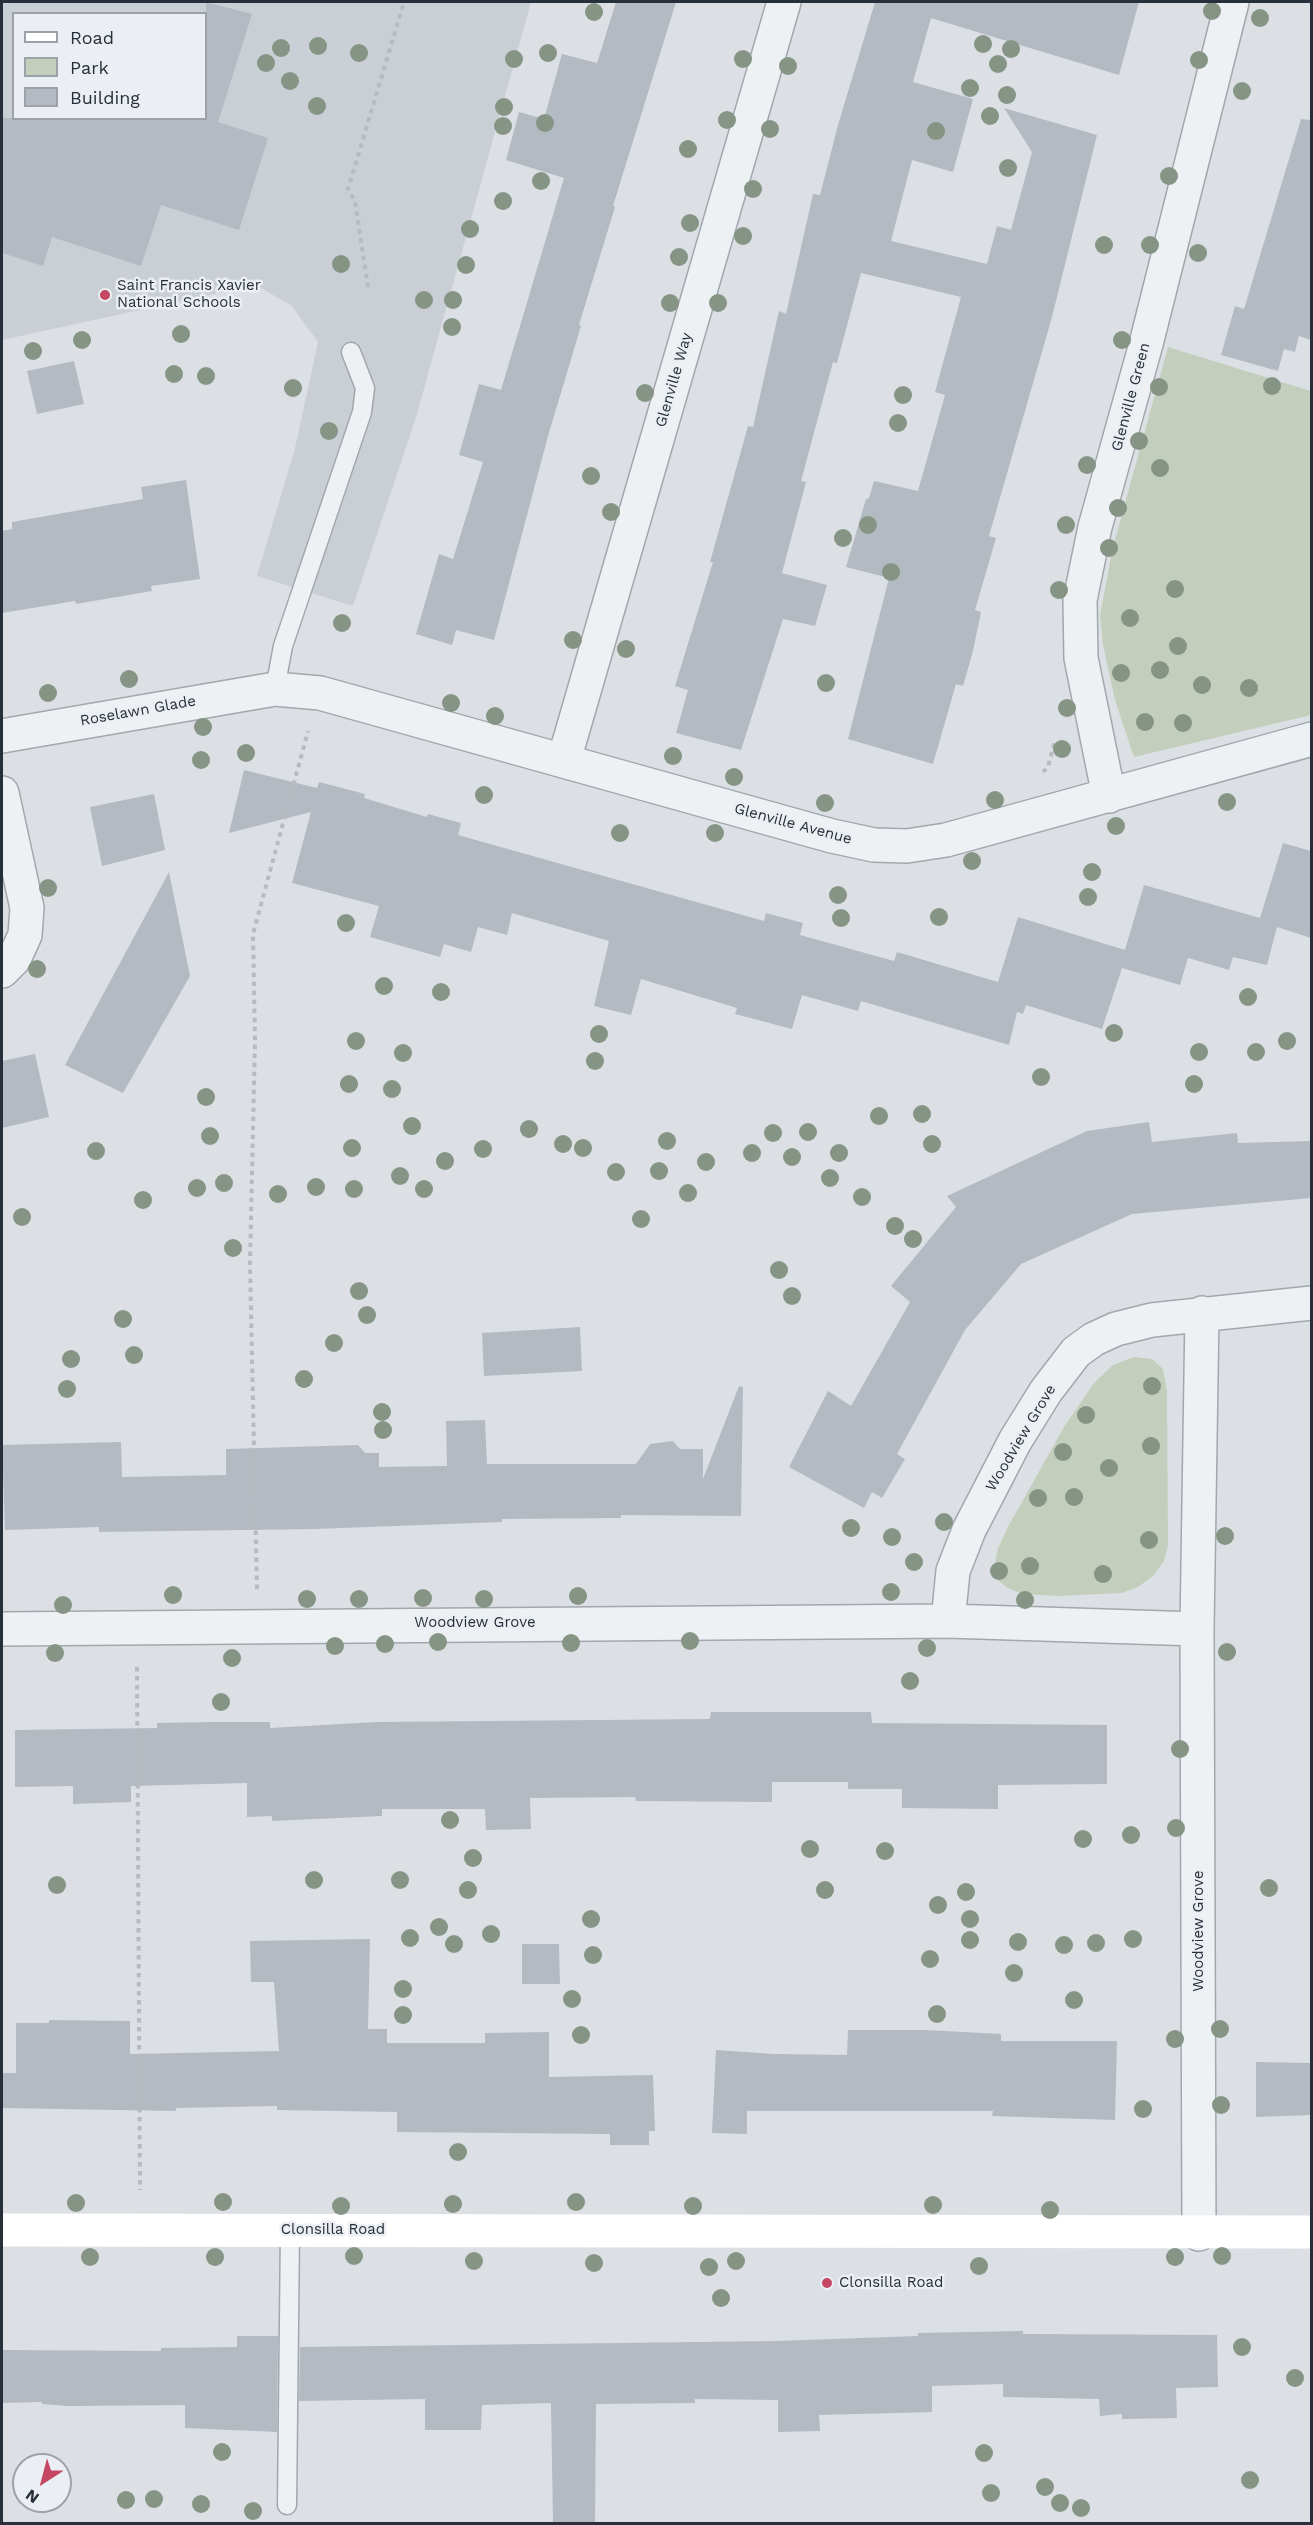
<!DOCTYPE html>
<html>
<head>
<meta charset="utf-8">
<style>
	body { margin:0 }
	#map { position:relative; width:1313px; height:2525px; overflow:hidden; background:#dce0e5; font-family:"Work Sans",sans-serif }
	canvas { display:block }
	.frame { position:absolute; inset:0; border:3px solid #272f3a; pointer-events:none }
	.legend { position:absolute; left:12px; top:12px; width:195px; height:108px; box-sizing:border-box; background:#ebeff3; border:2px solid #9da2a9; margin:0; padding:8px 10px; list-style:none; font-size:18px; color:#272f3a }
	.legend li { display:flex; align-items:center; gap:12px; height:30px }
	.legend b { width:30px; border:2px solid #9da2a9 }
	.north { position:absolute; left:12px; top:2453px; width:60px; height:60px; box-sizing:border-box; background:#ebeff3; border:2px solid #9da2a9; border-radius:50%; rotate:216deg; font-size:16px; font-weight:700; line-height:24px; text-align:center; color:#272f3a }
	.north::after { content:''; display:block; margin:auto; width:21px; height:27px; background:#c44764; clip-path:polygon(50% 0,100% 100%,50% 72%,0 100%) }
</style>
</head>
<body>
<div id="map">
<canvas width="1313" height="2525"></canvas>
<div class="frame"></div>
<ul class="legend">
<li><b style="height:8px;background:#fff"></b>Road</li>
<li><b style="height:16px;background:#c3cebd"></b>Park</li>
<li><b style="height:16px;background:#b3bac1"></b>Building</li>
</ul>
<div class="north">N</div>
</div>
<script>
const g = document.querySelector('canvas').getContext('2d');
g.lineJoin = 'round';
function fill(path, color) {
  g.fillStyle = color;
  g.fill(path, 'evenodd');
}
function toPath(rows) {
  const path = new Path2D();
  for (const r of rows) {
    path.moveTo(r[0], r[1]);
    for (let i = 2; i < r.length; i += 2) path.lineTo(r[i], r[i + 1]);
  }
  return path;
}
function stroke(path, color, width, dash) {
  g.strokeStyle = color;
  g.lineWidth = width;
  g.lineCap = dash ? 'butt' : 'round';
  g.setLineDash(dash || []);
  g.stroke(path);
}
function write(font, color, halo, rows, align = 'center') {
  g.font = font + ' "Work Sans",sans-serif';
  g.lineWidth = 5;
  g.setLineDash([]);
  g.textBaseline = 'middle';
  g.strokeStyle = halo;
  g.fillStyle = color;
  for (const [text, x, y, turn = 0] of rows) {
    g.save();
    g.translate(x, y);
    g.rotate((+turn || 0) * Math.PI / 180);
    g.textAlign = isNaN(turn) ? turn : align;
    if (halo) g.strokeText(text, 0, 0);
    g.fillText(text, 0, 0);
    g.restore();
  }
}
fill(toPath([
	[2,2,531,2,417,414,353,606,257,576,295,448,318,342,291,305,255,285,2,340],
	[14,14,206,14,206,118,14,118]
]), '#cacfd6');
fill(toPath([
	[1168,347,1311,391,1311,715,1134,757,1115,700,1103,645,1100,615,1113,547],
	[1134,1357,1152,1359,1163,1369,1167,1391,1168,1546,1164,1561,1153,1576,1138,1587,1122,1593,1058,1596,1022,1594,1008,1588,996,1579,994,1568,998,1548,1008,1527,1064,1427,1094,1383,1113,1365]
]), '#c3cebd');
fill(toPath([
	[206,2,252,14,218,122,268,138,239,230,161,205,141,266,52,237,43,266,2,253,2,118,206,119],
	[616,2,676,2,613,206,615,207,579,325,581,326,548,436,494,640,456,630,452,645,416,634,439,554,453,559,483,462,459,455,479,384,501,390,564,178,506,160,519,112,544,119,562,54,597,63],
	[875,2,1139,2,1119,75,931,18,913,82,973,99,953,172,912,160,891,241,987,264,997,226,1011,230,1032,152,1004,108,1097,135,1052,317,989,536,996,538,975,610,981,612,973,651,963,686,956,684,933,764,848,739,889,578,846,567,866,499,869,498,874,481,918,491,945,395,935,392,961,297,861,273,837,363,833,362,801,481,806,482,782,573,827,585,815,626,783,619,741,750,676,733,688,690,675,686,713,562,710,562,748,426,753,427,779,311,786,314,813,194,820,195,838,125],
	[1301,119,1311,120,1311,340,1299,336,1295,352,1284,349,1278,371,1221,355,1235,306,1244,309],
	[74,361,84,404,37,414,27,371],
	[186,480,200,579,151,586,152,591,76,604,75,601,2,613,2,531,12,529,12,522,143,499,141,487],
	[244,770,317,788,319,782,365,794,364,798,427,817,428,814,461,823,458,835,764,921,766,913,803,923,800,935,894,961,897,952,998,982,1018,917,1125,950,1144,885,1260,918,1283,843,1311,851,1311,938,1277,927,1267,965,1233,957,1229,970,1188,958,1180,985,1122,968,1102,1029,1026,1005,1023,1014,1017,1012,1009,1045,861,1001,858,1011,802,995,792,1029,735,1014,737,1008,641,979,631,1015,594,1006,609,941,512,913,507,935,478,927,471,952,444,944,440,957,370,937,379,906,292,883,311,812,229,833],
	[154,794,165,850,102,866,90,807],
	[169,872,190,976,123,1093,65,1065],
	[35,1054,49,1117,2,1128,2,1061],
	[1149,1122,1152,1142,1237,1133,1238,1143,1311,1141,1311,1198,1132,1214,1021,1264,965,1330,897,1454,905,1459,882,1498,872,1492,864,1508,789,1467,828,1391,851,1406,910,1302,891,1286,956,1207,947,1196,1087,1131],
	[580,1327,582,1371,484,1376,482,1333],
	[739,1386,743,1387,741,1516,621,1515,621,1518,502,1519,502,1522,315,1529,99,1532,99,1527,5,1530,2,1445,121,1442,122,1477,226,1475,226,1449,358,1445,365,1453,379,1453,379,1467,447,1466,446,1421,485,1420,487,1464,636,1464,650,1444,673,1441,680,1449,703,1449,703,1479],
	[711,1712,871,1712,872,1723,1107,1725,1107,1784,998,1785,998,1809,902,1808,902,1789,848,1789,848,1782,772,1782,772,1802,636,1801,635,1797,530,1798,531,1829,486,1830,485,1809,382,1809,382,1816,272,1821,272,1816,247,1817,247,1783,131,1786,131,1802,73,1804,73,1786,15,1787,15,1730,157,1728,157,1723,215,1722,270,1722,270,1728,377,1722,710,1719],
	[370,1939,368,2029,387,2029,387,2043,485,2043,485,2033,549,2032,549,2077,653,2075,655,2131,649,2131,649,2145,610,2145,610,2134,397,2132,397,2112,277,2110,277,2106,176,2108,176,2111,2,2108,2,2073,16,2073,16,2023,49,2023,49,2020,130,2021,130,2054,279,2051,274,1982,251,1982,250,1941],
	[522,1944,559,1944,560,1984,522,1984],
	[848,2030,925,2030,1001,2034,1001,2041,1117,2041,1115,2120,992,2116,993,2111,747,2111,747,2134,712,2133,716,2050,774,2054,847,2055],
	[1256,2062,1311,2063,1311,2115,1256,2117],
	[1023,2331,1023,2334,1217,2335,1218,2387,1176,2388,1177,2418,1122,2419,1122,2414,1100,2416,1099,2399,1003,2397,1003,2384,932,2386,932,2412,819,2415,820,2431,778,2432,778,2400,695,2399,695,2403,596,2404,595,2522,553,2523,551,2403,482,2405,481,2430,425,2430,425,2399,299,2401,300,2347,777,2341,918,2336,918,2333],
	[237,2336,278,2336,277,2432,185,2428,185,2405,68,2406,42,2404,42,2402,2,2403,2,2350,161,2351,161,2348,237,2347]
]), '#b3bac1');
const lane = toPath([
	[275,689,283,646,362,412,365,388,351,352],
	[287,2505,290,2230]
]);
const street = toPath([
	[2,736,275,689,320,693,832,836,874,845,907,846,946,840,1312,739],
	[564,760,784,2],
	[2,793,27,908,25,935,14,959,2,971],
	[1109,796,1081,658,1080,600,1095,527,1146,344,1232,2],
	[948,1621,953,1571,969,1530,1015,1441,1046,1391,1076,1352,1094,1339,1116,1329,1152,1320,1312,1303],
	[2,1629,948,1621,1197,1629],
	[1199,2234,1197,1629,1202,1313]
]);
stroke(lane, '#a2a7ae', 21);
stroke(street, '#a2a7ae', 36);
stroke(toPath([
	[368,287,355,201,348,189,404,2],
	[1043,772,1048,767,1055,740],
	[257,1589,250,1264,255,1040,253,934,308,731],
	[137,1667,140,2190]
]), '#b6bbc0', 4, [4.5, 4.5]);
stroke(lane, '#eef1f4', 18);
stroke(street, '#eef1f4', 33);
stroke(toPath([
	[2,2230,1312,2232]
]), '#fff', 33);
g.fillStyle = '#859484';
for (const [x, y] of [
	[1212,11],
	[594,12],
	[1260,18],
	[983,44],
	[318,46],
	[281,48],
	[1011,49],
	[359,53],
	[548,53],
	[514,59],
	[743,59],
	[1199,60],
	[266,63],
	[998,64],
	[788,66],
	[290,81],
	[970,88],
	[1242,91],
	[1007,95],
	[317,106],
	[504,107],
	[990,116],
	[727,120],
	[545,123],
	[503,126],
	[770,129],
	[936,131],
	[688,149],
	[1008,168],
	[1169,176],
	[541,181],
	[753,189],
	[503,201],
	[690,223],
	[470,229],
	[743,236],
	[1104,245],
	[1150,245],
	[1198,253],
	[679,257],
	[341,264],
	[466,265],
	[424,300],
	[453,300],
	[670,303],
	[718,303],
	[452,327],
	[181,334],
	[82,340],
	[1122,340],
	[33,351],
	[174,374],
	[206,376],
	[1272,386],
	[1159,387],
	[293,388],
	[645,393],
	[903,395],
	[898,423],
	[329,431],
	[1139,441],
	[1087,465],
	[1160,468],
	[591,476],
	[1118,508],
	[611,512],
	[868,525],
	[1066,525],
	[843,538],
	[1109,548],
	[891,572],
	[1175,589],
	[1059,590],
	[1130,618],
	[342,623],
	[573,640],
	[1178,646],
	[626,649],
	[1160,670],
	[1121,673],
	[129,679],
	[826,683],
	[1202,685],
	[1249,688],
	[48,693],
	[451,703],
	[1067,708],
	[495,716],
	[1145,722],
	[1183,723],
	[203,727],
	[1062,749],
	[246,753],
	[673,756],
	[201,760],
	[734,777],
	[484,795],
	[995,800],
	[1227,802],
	[825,803],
	[1116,826],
	[620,833],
	[715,833],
	[972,861],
	[1092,872],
	[48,888],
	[838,895],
	[1088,897],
	[939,917],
	[841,918],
	[346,923],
	[37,969],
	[384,986],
	[441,992],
	[1248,997],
	[1114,1033],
	[599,1034],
	[356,1041],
	[1287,1041],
	[1199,1052],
	[1256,1052],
	[403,1053],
	[595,1061],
	[1041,1077],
	[349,1084],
	[1194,1084],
	[392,1089],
	[206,1097],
	[922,1114],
	[879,1116],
	[412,1126],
	[529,1129],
	[808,1132],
	[773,1133],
	[210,1136],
	[667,1141],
	[563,1144],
	[932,1144],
	[352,1148],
	[583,1148],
	[483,1149],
	[96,1151],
	[752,1153],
	[839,1153],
	[792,1157],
	[445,1161],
	[706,1162],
	[659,1171],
	[616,1172],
	[400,1176],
	[830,1178],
	[224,1183],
	[316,1187],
	[197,1188],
	[354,1189],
	[424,1189],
	[688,1193],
	[278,1194],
	[862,1197],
	[143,1200],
	[22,1217],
	[641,1219],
	[895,1226],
	[913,1239],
	[233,1248],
	[779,1270],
	[359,1291],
	[792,1296],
	[367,1315],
	[123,1319],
	[334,1343],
	[134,1355],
	[71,1359],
	[304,1379],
	[1152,1386],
	[67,1389],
	[382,1412],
	[1086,1415],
	[383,1430],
	[1151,1446],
	[1063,1452],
	[1109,1468],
	[1074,1497],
	[1038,1498],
	[944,1522],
	[851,1528],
	[1225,1536],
	[892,1537],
	[1149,1540],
	[914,1562],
	[1030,1566],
	[999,1571],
	[1103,1574],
	[891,1592],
	[173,1595],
	[578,1596],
	[423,1598],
	[307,1599],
	[359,1599],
	[484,1599],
	[1025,1600],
	[63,1605],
	[690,1641],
	[438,1642],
	[571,1643],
	[385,1644],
	[335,1646],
	[927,1648],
	[1227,1652],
	[55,1653],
	[232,1658],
	[910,1681],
	[221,1702],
	[1180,1749],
	[450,1820],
	[1176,1828],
	[1131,1835],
	[1083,1839],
	[810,1849],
	[885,1851],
	[473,1858],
	[314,1880],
	[400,1880],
	[57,1885],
	[1269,1888],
	[468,1890],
	[825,1890],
	[966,1892],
	[938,1905],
	[591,1919],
	[970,1919],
	[439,1927],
	[491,1934],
	[410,1938],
	[1133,1939],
	[970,1940],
	[1018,1942],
	[1096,1943],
	[454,1944],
	[1064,1945],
	[593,1955],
	[930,1959],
	[1014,1973],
	[403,1989],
	[572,1999],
	[1074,2000],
	[937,2014],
	[403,2015],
	[1220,2029],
	[581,2035],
	[1175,2039],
	[1221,2105],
	[1143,2109],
	[458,2152],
	[223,2202],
	[576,2202],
	[76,2203],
	[453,2204],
	[933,2205],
	[341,2206],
	[693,2206],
	[1050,2210],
	[354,2256],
	[1222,2256],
	[90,2257],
	[215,2257],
	[1175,2257],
	[474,2261],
	[736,2261],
	[594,2263],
	[979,2266],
	[709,2267],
	[721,2298],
	[1242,2347],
	[1295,2378],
	[222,2452],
	[984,2453],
	[1250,2480],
	[1045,2487],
	[991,2493],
	[154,2499],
	[126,2500],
	[1060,2503],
	[201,2504],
	[1081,2508],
	[253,2511]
]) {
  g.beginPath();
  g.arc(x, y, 9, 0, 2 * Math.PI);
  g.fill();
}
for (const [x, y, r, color] of [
	[105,295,6,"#c44764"],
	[827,2283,6,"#c44764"]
]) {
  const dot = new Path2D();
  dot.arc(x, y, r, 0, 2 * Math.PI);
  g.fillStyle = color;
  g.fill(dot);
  stroke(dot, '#ebeff3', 2);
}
write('15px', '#272f3a', '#ebeff3', [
	["Saint Francis Xavier",117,286],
	["National Schools",117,303],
	["Clonsilla Road",839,2283]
], 'left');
write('15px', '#272f3a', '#ebeff3', [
	["Glenville Way",674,380,-74],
	["Glenville Green",1131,397,-75],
	["Roselawn Glade",138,711,-10],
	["Glenville Avenue",793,824,15],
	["Woodview Grove",1021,1438,-59],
	["Woodview Grove",475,1623],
	["Woodview Grove",1199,1931,-90],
	["Clonsilla Road",333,2230]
]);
</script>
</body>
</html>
